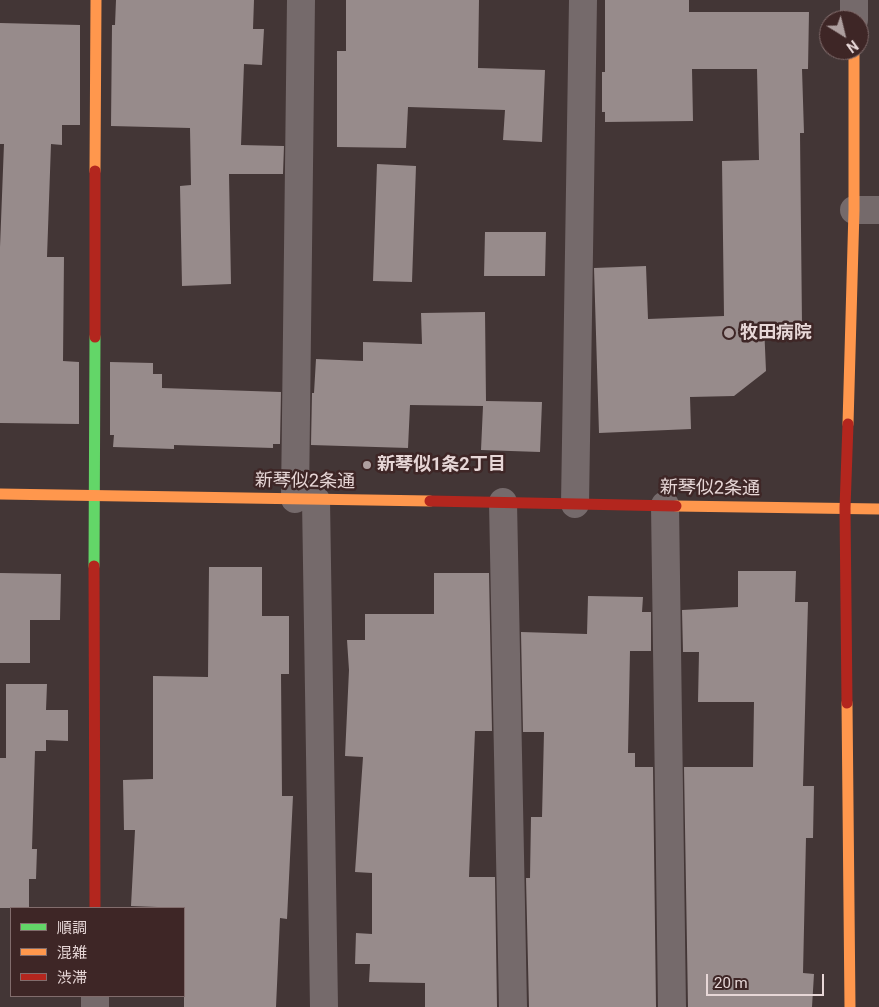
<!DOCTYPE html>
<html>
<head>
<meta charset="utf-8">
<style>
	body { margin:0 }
	#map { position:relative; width:879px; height:1007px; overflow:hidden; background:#433636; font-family:Roboto,"Noto Sans JP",sans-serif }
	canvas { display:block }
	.legend { position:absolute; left:10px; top:907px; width:175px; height:90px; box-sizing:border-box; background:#3e2626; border:1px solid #826d6d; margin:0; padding:6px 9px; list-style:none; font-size:15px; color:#e7d7d7 }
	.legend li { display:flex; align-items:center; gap:10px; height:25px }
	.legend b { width:25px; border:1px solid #826d6d }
	.north { position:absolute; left:819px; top:10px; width:50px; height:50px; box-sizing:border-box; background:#3e2626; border:1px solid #826d6d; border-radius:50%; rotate:144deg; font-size:14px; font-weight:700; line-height:20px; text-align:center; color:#e7d7d7 }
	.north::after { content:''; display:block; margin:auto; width:18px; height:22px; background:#ae9f9f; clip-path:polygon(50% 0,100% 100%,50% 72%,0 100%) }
	.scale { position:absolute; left:706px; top:974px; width:118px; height:22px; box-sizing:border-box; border:2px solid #e7d7d7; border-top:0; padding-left:6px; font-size:15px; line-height:18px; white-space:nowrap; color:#e7d7d7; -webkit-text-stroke:4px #3e2626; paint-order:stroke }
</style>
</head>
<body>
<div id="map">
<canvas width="879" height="1007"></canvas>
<ul class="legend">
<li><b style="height:6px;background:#63d668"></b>順調</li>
<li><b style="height:6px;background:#ff974d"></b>混雑</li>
<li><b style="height:6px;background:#b3261e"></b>渋滞</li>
</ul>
<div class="north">N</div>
<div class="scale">20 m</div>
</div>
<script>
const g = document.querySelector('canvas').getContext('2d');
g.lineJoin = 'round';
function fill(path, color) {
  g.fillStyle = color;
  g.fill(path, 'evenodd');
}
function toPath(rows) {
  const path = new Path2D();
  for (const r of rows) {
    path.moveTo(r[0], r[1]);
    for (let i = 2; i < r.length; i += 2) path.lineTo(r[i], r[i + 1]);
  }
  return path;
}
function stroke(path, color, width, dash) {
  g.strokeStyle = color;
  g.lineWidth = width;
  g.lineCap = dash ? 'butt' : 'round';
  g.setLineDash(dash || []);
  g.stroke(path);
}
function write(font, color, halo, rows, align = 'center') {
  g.font = font + ' Roboto,"Noto Sans JP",sans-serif';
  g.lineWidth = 5;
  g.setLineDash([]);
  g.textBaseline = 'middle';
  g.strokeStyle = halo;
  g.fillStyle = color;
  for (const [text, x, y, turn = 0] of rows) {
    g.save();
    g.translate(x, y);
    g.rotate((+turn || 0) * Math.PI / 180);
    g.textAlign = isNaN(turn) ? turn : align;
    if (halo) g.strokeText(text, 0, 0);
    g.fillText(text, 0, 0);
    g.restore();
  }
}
fill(toPath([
	[116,0,254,0,253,29,264,29,262,65,244,64,241,145,284,146,283,174,229,174,231,284,182,286,180,186,191,185,190,128,111,126,112,25,115,25],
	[346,0,479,0,478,68,545,70,542,142,503,140,505,110,408,107,406,148,337,147,337,51,346,51],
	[605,0,689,0,689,12,809,12,808,69,802,69,804,133,800,133,802,325,764,325,766,371,734,396,690,397,691,429,599,433,594,268,646,266,648,319,724,316,722,161,759,160,757,69,692,69,693,121,605,122,605,112,602,112,602,72,605,72],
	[0,23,80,25,80,125,62,125,62,145,51,144,47,257,64,257,63,361,79,362,79,424,0,423,0,247,4,144,0,144],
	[377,164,416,166,412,282,373,281],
	[485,232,546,232,545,276,484,276],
	[485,312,486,401,542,402,540,452,481,450,483,406,410,405,408,448,311,445,312,393,314,393,316,359,363,361,363,342,422,344,421,313],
	[110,362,153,363,153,374,162,374,162,388,281,392,280,444,273,444,273,448,174,445,174,449,113,447,114,435,110,435],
	[209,567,262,567,262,616,289,616,289,674,281,674,282,796,293,796,287,919,280,918,276,1007,184,1007,184,908,131,906,135,830,124,830,123,780,153,779,153,676,208,677],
	[738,571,796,571,795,602,808,602,803,786,814,786,813,838,806,838,803,973,814,974,812,1007,688,1007,684,767,753,767,754,702,698,702,699,652,683,652,682,610,738,607],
	[0,573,61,574,60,620,30,620,30,663,0,663],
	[434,573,489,573,492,731,475,731,469,877,495,877,497,1007,425,1007,425,983,369,982,370,964,355,964,356,933,372,934,372,873,355,872,363,757,345,756,349,670,347,640,365,640,365,614,434,614],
	[588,596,643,597,642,612,651,612,651,651,630,651,628,753,635,753,635,767,653,767,656,1007,529,1007,526,878,530,878,531,817,542,817,544,732,523,732,521,632,587,634],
	[6,684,47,684,46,710,68,710,68,741,46,740,46,751,35,751,32,849,37,849,36,879,29,879,29,908,0,908,0,758,6,758]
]), '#978b8b');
stroke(toPath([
	[854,20,854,0],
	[854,210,879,210],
	[295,499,301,0],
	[316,500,324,1007],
	[503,502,513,1007],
	[575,504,583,0],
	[665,505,672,1007],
	[95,996,95,1007]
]), '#756a6b', 28);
stroke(toPath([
	[94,566,95,337]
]), '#63d668', 11);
stroke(toPath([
	[95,171,96,0],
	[848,424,854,210,854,50],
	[0,494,430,501],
	[676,506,879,509],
	[847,703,850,1007]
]), '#ff974d', 11);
stroke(toPath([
	[95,337,95,171],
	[430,501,676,506],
	[94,566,95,908],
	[847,703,845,508,848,424]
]), '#b3261e', 11);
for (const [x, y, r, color] of [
	[729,333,6,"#ae9f9f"],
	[367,465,5,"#ae9f9f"]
]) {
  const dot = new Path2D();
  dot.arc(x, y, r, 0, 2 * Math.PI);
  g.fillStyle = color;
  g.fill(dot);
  stroke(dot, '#3e2626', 2);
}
write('bold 18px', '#e7d7d7', '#3e2626', [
	["牧田病院",740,333],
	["新琴似1条2丁目",377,465]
], 'left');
write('18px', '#e7d7d7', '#3e2626', [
	["新琴似2条通",305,482,1],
	["新琴似2条通",710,489,1]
]);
</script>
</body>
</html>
